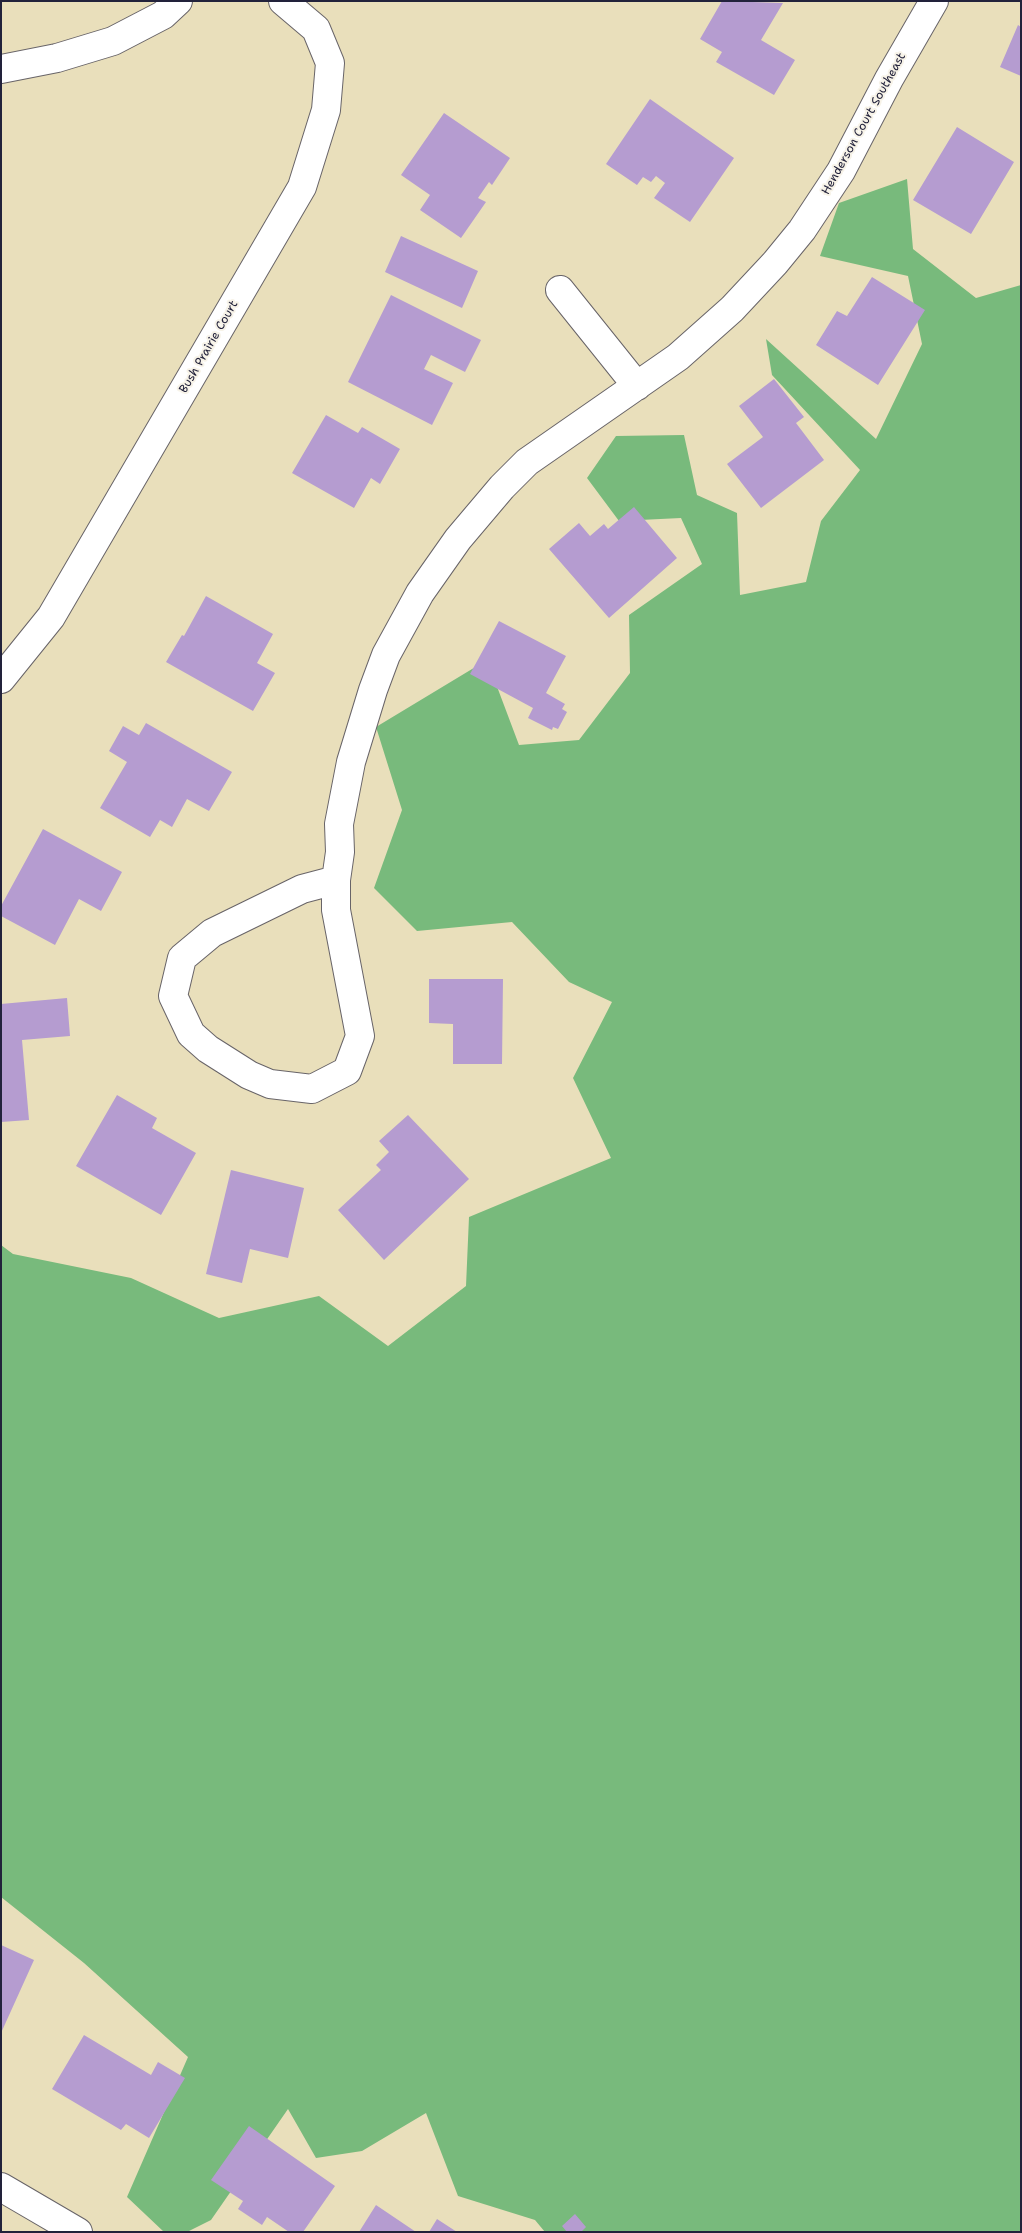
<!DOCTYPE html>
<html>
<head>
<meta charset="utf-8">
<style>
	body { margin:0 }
	#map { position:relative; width:1022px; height:2233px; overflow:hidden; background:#e9dfbb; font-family:"Shantell Sans",sans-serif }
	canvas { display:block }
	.frame { position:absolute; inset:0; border:2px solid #22223b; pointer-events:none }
</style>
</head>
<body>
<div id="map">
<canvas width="1022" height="2233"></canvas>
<div class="frame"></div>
</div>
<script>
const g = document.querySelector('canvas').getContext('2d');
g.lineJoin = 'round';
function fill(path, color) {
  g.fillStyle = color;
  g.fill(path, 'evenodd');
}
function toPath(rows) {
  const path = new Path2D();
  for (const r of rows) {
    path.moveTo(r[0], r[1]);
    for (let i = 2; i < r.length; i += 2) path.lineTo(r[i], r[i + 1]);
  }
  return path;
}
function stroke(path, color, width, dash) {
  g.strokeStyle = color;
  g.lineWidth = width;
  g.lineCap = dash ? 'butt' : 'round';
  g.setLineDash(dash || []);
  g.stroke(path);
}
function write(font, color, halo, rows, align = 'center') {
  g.font = font + ' "Shantell Sans",sans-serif';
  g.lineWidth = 4;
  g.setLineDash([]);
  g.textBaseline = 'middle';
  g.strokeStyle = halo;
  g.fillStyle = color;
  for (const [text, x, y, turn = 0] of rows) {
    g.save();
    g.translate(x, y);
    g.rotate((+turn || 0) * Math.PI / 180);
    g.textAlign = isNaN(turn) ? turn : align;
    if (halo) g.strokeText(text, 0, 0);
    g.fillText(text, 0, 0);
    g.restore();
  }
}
fill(toPath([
	[907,179,913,249,976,298,1021,285,1021,2232,545,2232,535,2220,458,2196,426,2113,362,2151,316,2158,288,2109,211,2220,187,2232,164,2232,127,2197,188,2057,84,1963,1,1897,1,1245,13,1254,131,1278,219,1318,319,1296,388,1346,466,1286,469,1217,611,1158,573,1078,612,1002,569,982,512,922,417,931,374,888,402,810,376,727,487,660,519,745,579,740,630,673,629,615,702,564,681,518,619,521,587,478,616,436,684,435,697,495,737,513,740,595,806,582,821,521,860,470,772,375,766,339,876,439,922,344,908,276,820,256,839,203]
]), '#78ba7c');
fill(toPath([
	[722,1,783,3,761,40,795,60,774,95,716,62,722,52,700,39],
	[1018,25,1021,27,1021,76,1000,67],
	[650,99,734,158,690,222,654,198,665,183,656,176,651,182,643,177,637,185,606,164],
	[444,113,510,158,492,185,489,182,478,198,486,202,461,238,420,210,430,195,401,175],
	[957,127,1014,162,971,234,913,200],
	[401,236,478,271,462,308,385,272],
	[872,277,925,310,878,385,816,345,837,311,847,316],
	[391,295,481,340,465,372,431,355,424,369,453,383,432,425,348,382],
	[774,379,804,417,796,423,824,460,761,508,727,464,763,437,739,406],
	[326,415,358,433,362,427,400,449,380,484,371,478,354,508,292,473],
	[634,507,677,558,609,618,549,549,579,523,590,536,604,524,608,529],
	[206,596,273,634,257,663,275,673,253,711,166,662,182,635,184,636],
	[499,621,566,656,546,693,565,704,562,709,567,712,558,729,553,727,552,730,528,718,533,708,470,674],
	[146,723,232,772,209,811,187,799,172,827,160,820,150,837,100,808,127,762,109,751,123,726,139,735],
	[43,829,122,872,101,911,79,899,55,945,1,916,1,906],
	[429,979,503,979,502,1064,453,1064,453,1024,429,1023],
	[67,998,70,1036,22,1040,29,1120,1,1122,1,1004],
	[117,1095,157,1118,152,1128,196,1153,161,1215,76,1166],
	[408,1115,469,1179,384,1260,338,1210,381,1170,376,1165,389,1152,379,1141],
	[231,1170,304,1188,288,1258,250,1249,242,1283,206,1274],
	[1,1945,34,1960,1,2033],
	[84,2035,151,2075,158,2062,185,2078,149,2138,126,2124,121,2130,52,2089],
	[249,2126,335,2186,303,2232,289,2232,267,2217,262,2225,238,2209,243,2201,211,2180],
	[376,2205,416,2232,359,2232],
	[575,2214,586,2227,581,2232,567,2232,562,2226],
	[437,2219,457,2232,429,2232]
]), '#b59cd0');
const minor = toPath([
	[1,69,57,58,113,41,163,15,178,1],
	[560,290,637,386],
	[1,679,51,617,302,187,326,110,330,63,316,29,283,1],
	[336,880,340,852,339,824,351,762,373,690,386,655,420,593,458,539,502,487,527,462,678,357,732,309,775,263,802,230,841,171,889,79,934,1],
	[336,880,336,910,360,1036,347,1071,312,1089,270,1084,249,1075,208,1049,191,1034,173,996,182,958,212,933,302,889,336,880],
	[1,2187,78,2232]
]);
stroke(minor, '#686468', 30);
stroke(minor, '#fff', 28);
write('12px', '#22223b', '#f7f3e8', [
	["Henderson Court Southeast",864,124,-61],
	["Bush Prairie Court",209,347,-60]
]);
</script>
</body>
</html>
